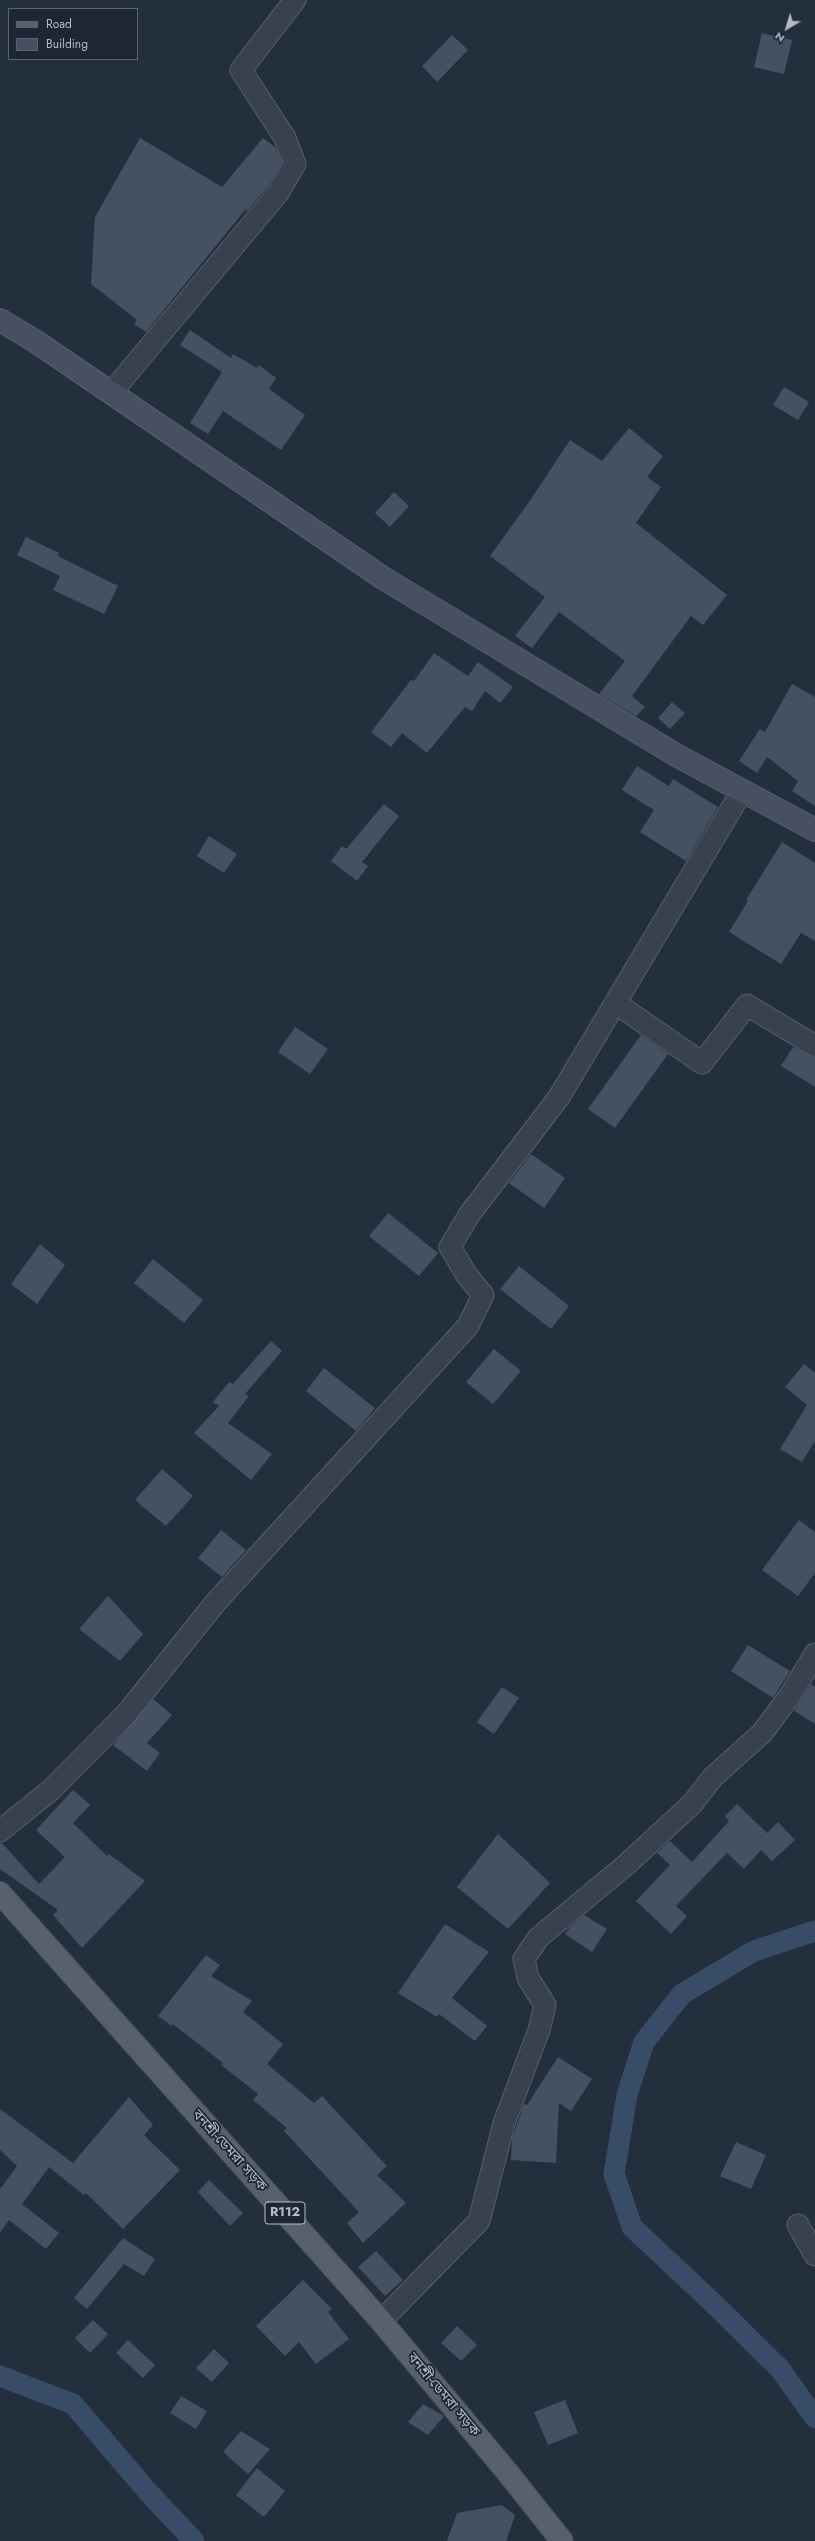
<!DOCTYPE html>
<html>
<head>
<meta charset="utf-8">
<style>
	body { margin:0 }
	#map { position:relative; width:815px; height:2541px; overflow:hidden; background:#242f3e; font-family:Jost,sans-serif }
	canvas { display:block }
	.legend { position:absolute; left:8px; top:8px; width:130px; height:52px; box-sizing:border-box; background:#1d2633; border:1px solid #59626f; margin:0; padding:5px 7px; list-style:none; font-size:12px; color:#b4bcc9 }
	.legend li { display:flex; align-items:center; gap:8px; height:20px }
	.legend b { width:20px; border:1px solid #59626f }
	.north { position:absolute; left:767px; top:8px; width:40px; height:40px; -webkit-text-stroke:3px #1d2633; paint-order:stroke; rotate:218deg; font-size:11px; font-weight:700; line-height:16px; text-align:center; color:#b4bcc9 }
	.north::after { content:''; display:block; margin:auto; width:14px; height:18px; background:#b4bcc9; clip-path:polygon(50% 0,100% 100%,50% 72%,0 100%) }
</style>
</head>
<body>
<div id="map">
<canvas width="815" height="2541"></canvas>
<ul class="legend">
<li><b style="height:5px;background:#56606e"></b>Road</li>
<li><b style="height:11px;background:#455162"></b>Building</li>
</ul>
<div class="north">N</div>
</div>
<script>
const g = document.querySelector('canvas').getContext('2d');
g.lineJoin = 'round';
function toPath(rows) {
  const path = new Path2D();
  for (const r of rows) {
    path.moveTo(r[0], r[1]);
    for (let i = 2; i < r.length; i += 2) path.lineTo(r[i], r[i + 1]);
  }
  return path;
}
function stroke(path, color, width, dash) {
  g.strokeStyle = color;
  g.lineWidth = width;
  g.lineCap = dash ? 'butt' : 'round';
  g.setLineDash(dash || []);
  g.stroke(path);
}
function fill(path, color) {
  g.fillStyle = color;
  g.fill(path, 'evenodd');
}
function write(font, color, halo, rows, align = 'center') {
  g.font = font + ' Jost,"Noto Sans Bengali",sans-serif';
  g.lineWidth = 3.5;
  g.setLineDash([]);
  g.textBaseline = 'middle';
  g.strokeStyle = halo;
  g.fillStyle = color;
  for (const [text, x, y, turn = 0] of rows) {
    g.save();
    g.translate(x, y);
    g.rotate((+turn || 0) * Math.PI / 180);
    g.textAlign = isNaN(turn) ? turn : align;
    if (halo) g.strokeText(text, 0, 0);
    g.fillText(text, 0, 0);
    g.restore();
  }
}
stroke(toPath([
	[815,1931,754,1951,682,1994,644,2042,627,2095,614,2174,632,2227,712,2302,780,2369,815,2418],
	[0,2376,73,2404,148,2492,194,2541]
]), '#394c67', 21);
fill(toPath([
	[762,33,792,40,784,74,754,67],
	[452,35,468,50,437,82,422,66],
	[140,138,222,187,263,138,276,148,282,163,268,186,247,211,245,210,146,332,134,324,137,320,91,284,95,217],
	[190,330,231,358,233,354,257,368,259,365,276,378,269,389,305,415,281,450,223,411,208,434,190,423,222,372,180,345],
	[784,387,809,402,798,420,773,405],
	[629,428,663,456,647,477,661,487,636,523,727,595,703,625,691,616,632,696,645,707,636,716,599,694,625,661,559,612,532,648,515,636,545,597,490,556,531,499,570,440,602,461],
	[394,492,409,506,390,527,375,513],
	[26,537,59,553,58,556,118,586,104,614,53,590,60,576,17,555],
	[434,653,468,676,478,662,513,687,500,703,485,691,472,711,465,707,427,753,402,733,391,747,371,732,411,680,414,681],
	[792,684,815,697,815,806,792,791,798,781,767,757,757,773,739,761,760,729,765,732],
	[672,702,685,713,670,729,658,718],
	[637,766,669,786,673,779,718,807,686,861,640,832,654,810,622,790],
	[384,804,399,816,362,862,368,866,357,881,331,861,342,846,346,849],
	[209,836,237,854,224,873,197,856],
	[782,842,815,863,815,941,801,933,781,964,729,932,748,901,746,900],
	[295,1027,328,1049,310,1074,278,1052],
	[641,1035,668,1054,615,1128,588,1109],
	[793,1047,815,1058,815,1087,781,1066],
	[531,1154,565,1178,544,1208,509,1183],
	[388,1213,438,1253,419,1276,369,1236],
	[40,1244,65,1265,37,1304,11,1284],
	[153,1259,203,1300,184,1323,134,1283],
	[519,1266,569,1306,551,1329,500,1289],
	[271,1341,282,1351,245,1394,249,1396,228,1423,272,1454,251,1480,194,1433,219,1406,213,1402,229,1382,233,1384],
	[494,1349,521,1371,493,1404,466,1382],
	[804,1364,815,1373,815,1441,802,1462,780,1449,807,1405,785,1387],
	[324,1368,375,1408,356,1431,306,1391],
	[162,1469,193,1496,166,1526,135,1500],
	[799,1520,815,1532,815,1573,798,1596,762,1570],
	[221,1530,246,1550,222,1577,198,1558],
	[108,1596,143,1634,120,1661,79,1629],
	[748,1645,790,1671,773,1698,731,1671],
	[811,1684,815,1687,815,1724,794,1711],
	[502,1687,519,1698,494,1734,477,1722],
	[153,1699,172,1715,147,1743,160,1753,147,1771,113,1745],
	[73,1790,90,1805,73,1823,107,1856,109,1854,145,1881,82,1948,53,1915,58,1910,0,1869,0,1843,2,1843,39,1884,65,1857,36,1830],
	[737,1804,767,1833,778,1822,795,1840,772,1861,761,1850,744,1869,727,1853,676,1906,687,1916,671,1934,636,1901,670,1865,657,1853,670,1841,692,1862,729,1821,725,1816],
	[498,1834,550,1883,508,1929,457,1887],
	[584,1915,607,1929,592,1952,565,1934,570,1927],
	[445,1924,489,1952,452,1998,487,2026,475,2041,439,2014,437,2017,398,1993],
	[206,1955,220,1965,211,1976,252,2001,243,2012,283,2044,267,2064,314,2103,322,2096,387,2166,377,2175,406,2203,363,2243,347,2223,359,2212,284,2131,287,2128,253,2100,258,2094,221,2065,223,2063,173,2024,172,2026,158,2016],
	[558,2057,592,2079,571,2111,559,2103,556,2163,511,2160,512,2139,524,2104,527,2105],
	[129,2097,153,2125,144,2135,180,2170,123,2229,86,2193,84,2195,49,2167,22,2204,59,2233,46,2249,9,2220,0,2233,0,2189,17,2166,0,2150,0,2109,73,2163],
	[736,2142,766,2155,751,2189,720,2176],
	[209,2180,243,2213,230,2226,198,2192],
	[123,2238,155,2259,144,2276,124,2264,87,2309,74,2298],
	[376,2251,403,2280,385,2296,358,2267],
	[303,2280,332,2309,328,2312,349,2339,316,2364,299,2342,285,2356,256,2326],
	[93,2320,108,2334,90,2353,75,2338],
	[457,2326,477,2345,461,2361,441,2343],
	[128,2340,155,2365,143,2378,116,2353],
	[214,2349,229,2363,212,2382,196,2368],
	[181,2396,207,2411,196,2429,170,2413],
	[565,2400,578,2433,548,2445,534,2412],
	[423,2404,444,2416,428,2435,408,2422],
	[241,2431,270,2449,248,2474,223,2452],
	[257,2468,285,2491,264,2517,236,2495],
	[502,2505,515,2515,506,2541,447,2541,457,2513]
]), '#455162');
const minor = toPath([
	[111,393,278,193,295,164,285,138,241,70,295,0],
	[617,1004,702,1063,747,1005,815,1046],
	[0,1831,51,1790,127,1713,216,1602,468,1326,483,1295,466,1274,450,1247,469,1215,559,1097,742,791],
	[798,2225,815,2255],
	[381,2321,479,2221,504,2123,539,2030,545,2005,528,1978,524,1959,538,1938,627,1864,692,1804,713,1777,762,1733,789,1697,815,1654]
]);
const secondary = toPath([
	[0,320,35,341,383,578,676,755,815,830]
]);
const primary = toPath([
	[0,1893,381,2321,508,2473,562,2541]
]);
stroke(minor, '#565f6c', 23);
stroke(secondary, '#565f6c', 24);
stroke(primary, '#414a57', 24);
stroke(minor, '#38414e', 21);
stroke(secondary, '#465061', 22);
stroke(primary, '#56606e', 22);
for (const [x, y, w] of [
	[285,2213,40]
]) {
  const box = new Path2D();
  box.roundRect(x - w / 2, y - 11, w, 22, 3);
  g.fillStyle = '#1d2633';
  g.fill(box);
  stroke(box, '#b4bcc9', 1);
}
write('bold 13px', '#b4bcc9', null, [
	["R112",285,2213]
]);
write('14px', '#b4bcc9', '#1d2633', [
	["বনশ্রী-ডেমরা সড়ক",229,2151,48],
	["বনশ্রী-ডেমরা সড়ক",443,2395,50]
]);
</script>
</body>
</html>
